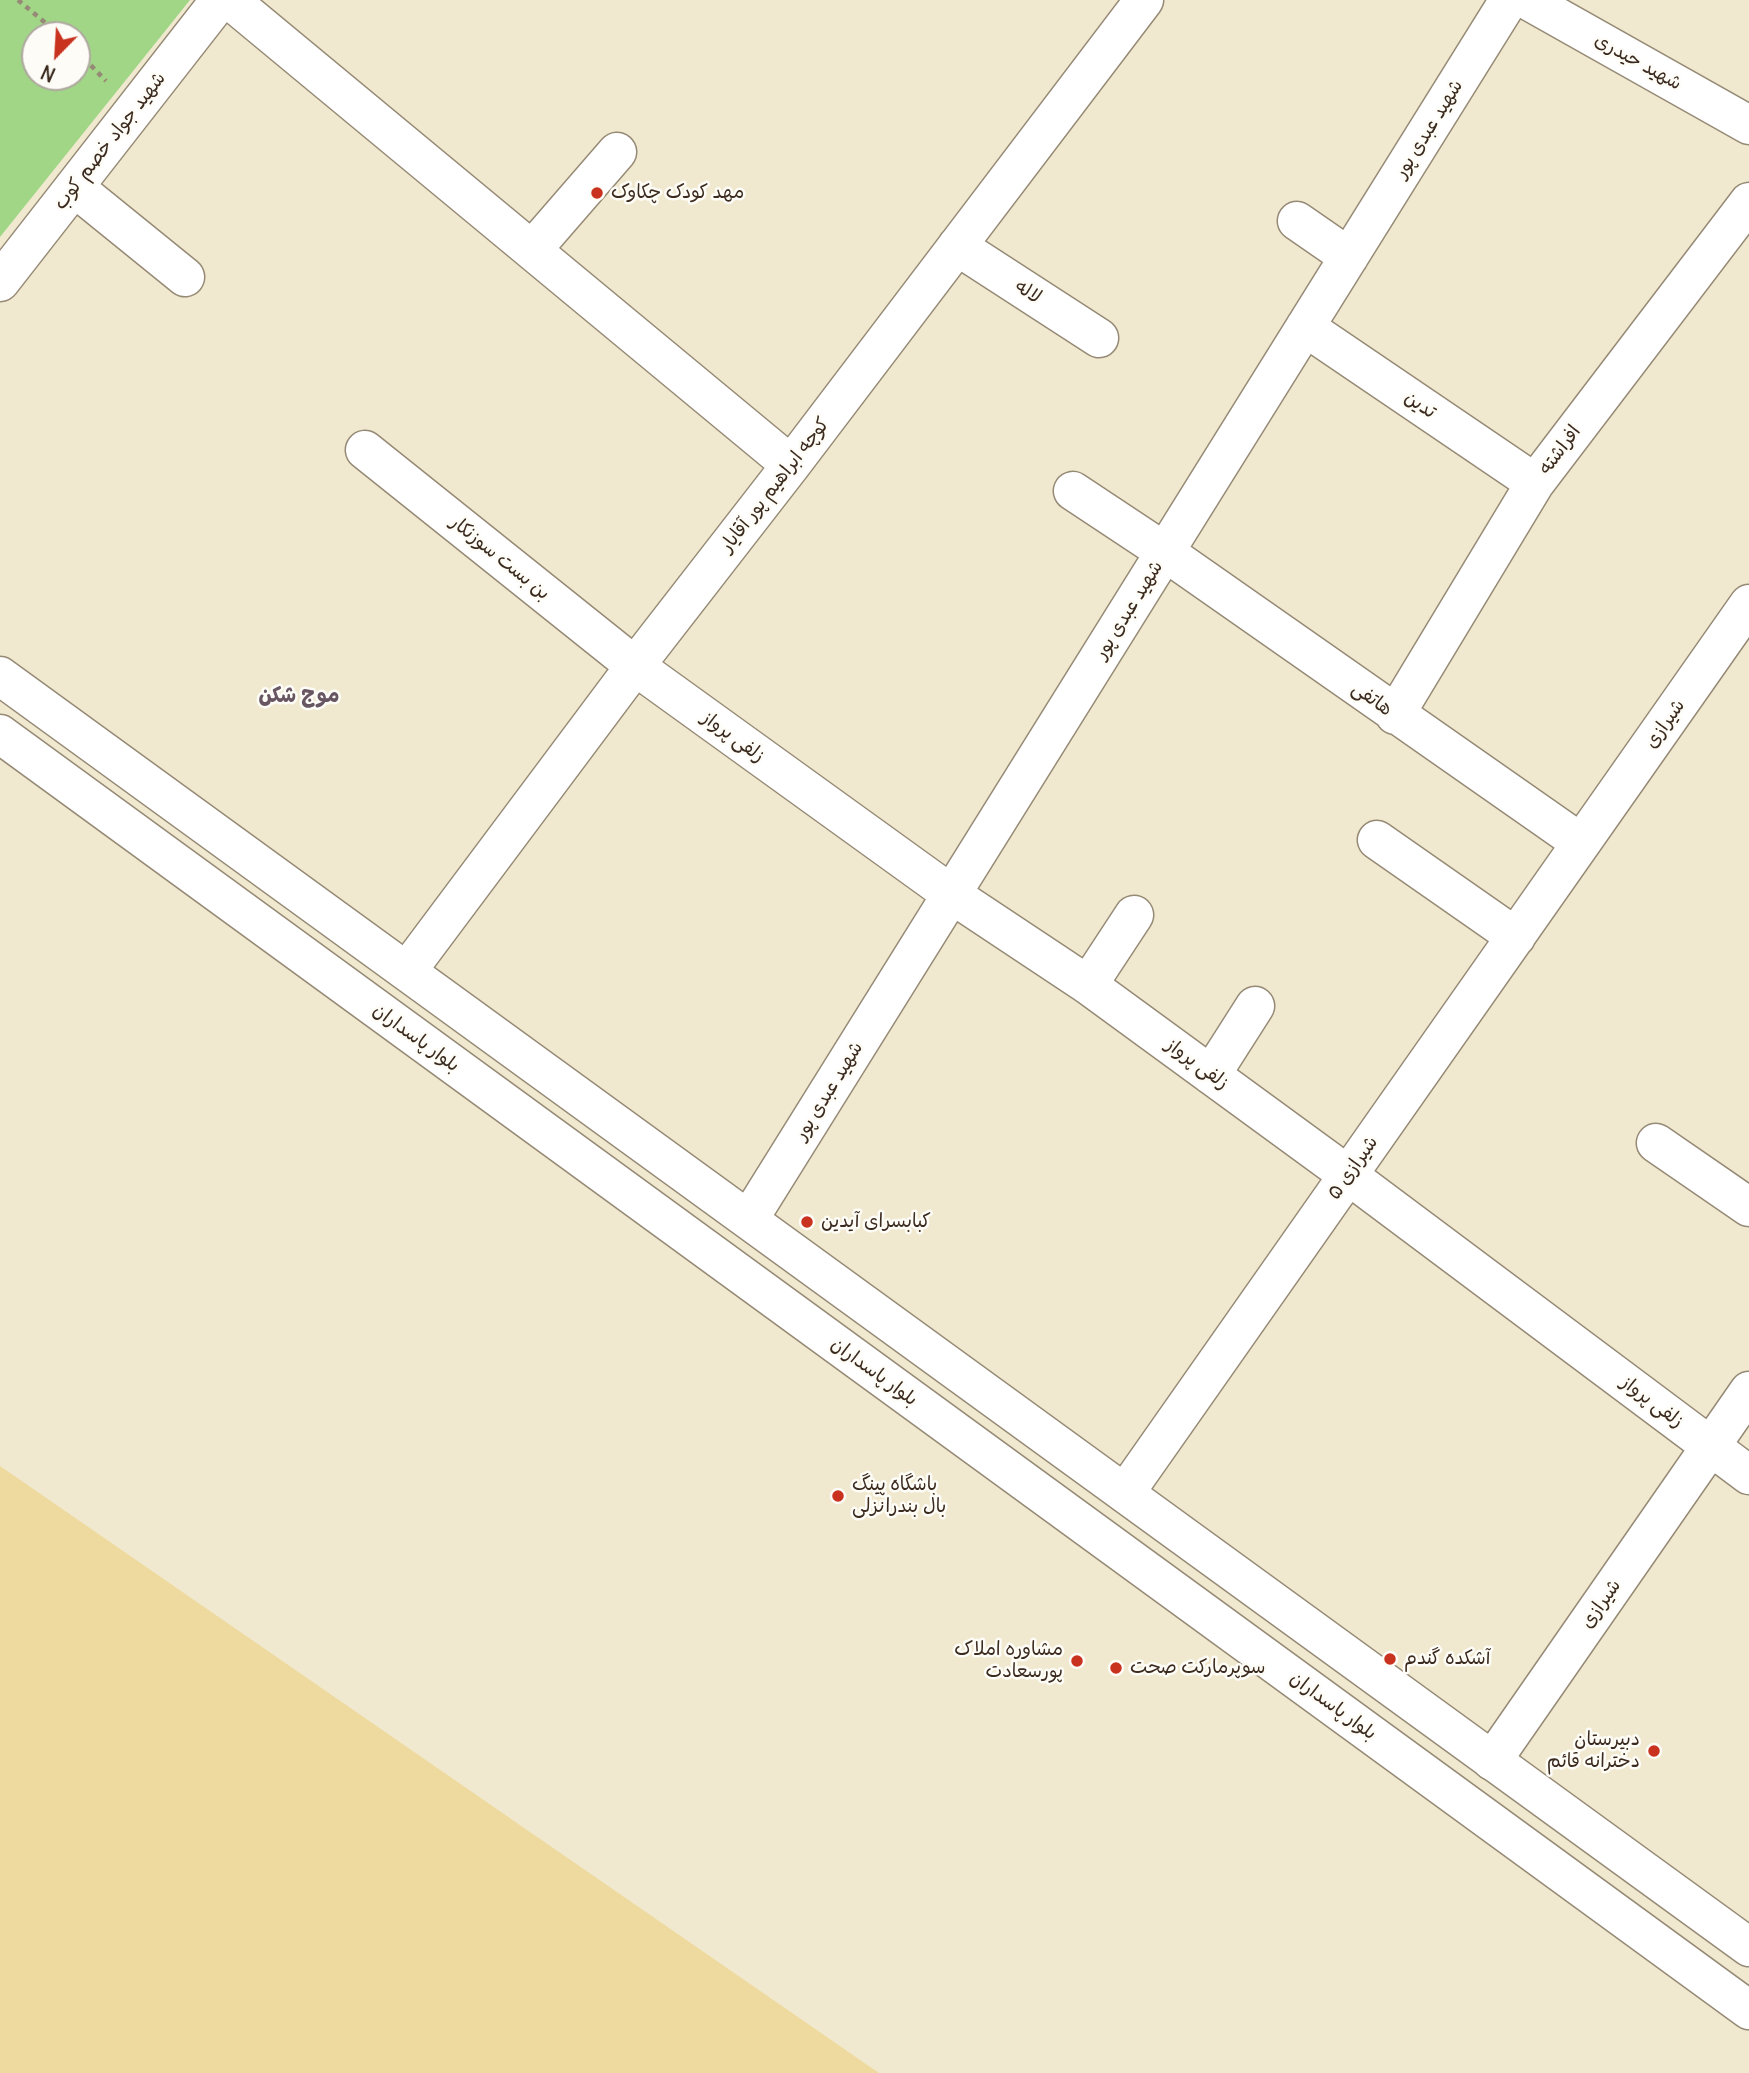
<!DOCTYPE html>
<html>
<head>
<meta charset="utf-8">
<style>
	body { margin:0 }
	#map { position:relative; width:1749px; height:2073px; overflow:hidden; background:#f0e9cf; font-family:Delius,sans-serif }
	canvas { display:block }
	.north { position:absolute; left:21px; top:21px; width:70px; height:70px; box-sizing:border-box; background:#fdfcf7; border:2px solid #afa8a0; border-radius:50%; rotate:204deg; font-size:19px; font-weight:700; line-height:28px; text-align:center; color:#3b2a1e }
	.north::after { content:''; display:block; margin:auto; width:24px; height:32px; background:#c8321e; clip-path:polygon(50% 0,100% 100%,50% 72%,0 100%) }
</style>
</head>
<body>
<div id="map">
<canvas width="1749" height="2073"></canvas>
<div class="north">N</div>
</div>
<script>
const g = document.querySelector('canvas').getContext('2d');
g.lineJoin = 'round';
function fill(path, color) {
  g.fillStyle = color;
  g.fill(path, 'evenodd');
}
function toPath(rows) {
  const path = new Path2D();
  for (const r of rows) {
    path.moveTo(r[0], r[1]);
    for (let i = 2; i < r.length; i += 2) path.lineTo(r[i], r[i + 1]);
  }
  return path;
}
function stroke(path, color, width, dash) {
  g.strokeStyle = color;
  g.lineWidth = width;
  g.lineCap = dash ? 'butt' : 'round';
  g.setLineDash(dash || []);
  g.stroke(path);
}
function write(font, color, halo, rows, align = 'center') {
  g.font = font + ' Delius,"Playpen Sans Arabic",sans-serif';
  g.lineWidth = 5;
  g.setLineDash([]);
  g.textBaseline = 'middle';
  g.strokeStyle = halo;
  g.fillStyle = color;
  for (const [text, x, y, turn = 0] of rows) {
    g.save();
    g.translate(x, y);
    g.rotate((+turn || 0) * Math.PI / 180);
    g.textAlign = isNaN(turn) ? turn : align;
    if (halo) g.strokeText(text, 0, 0);
    g.fillText(text, 0, 0);
    g.restore();
  }
}
fill(toPath([
	[0,0,190,0,0,237],
	[35,35,77,35,77,77,35,77]
]), '#a0d686');
fill(toPath([
	[0,1466,879,2073,0,2073]
]), '#eeda9e');
const street = toPath([
	[230,0,791,465],
	[1527,0,1749,125],
	[74,187,185,277],
	[1297,221,1349,257],
	[957,246,1099,338],
	[532,250,617,152],
	[0,282,220,0],
	[1305,327,1535,483],
	[365,450,635,666,951,894,1088,985,1348,1175,1749,1475],
	[1073,491,1165,552,1581,843],
	[1395,715,1535,483,1749,202],
	[1377,840,1516,937],
	[407,971,635,666,791,465,1144,0],
	[1088,985,1134,915],
	[1211,1075,1255,1006],
	[1656,1143,1749,1207],
	[749,1219,1509,0],
	[1125,1493,1749,604],
	[1492,1761,1749,1391]
]);
const secondary = toPath([
	[0,676,1749,1947],
	[0,734,1749,2010]
]);
stroke(street, '#968a76', 41);
stroke(secondary, '#968a76', 41);
stroke(toPath([
	[18,0,60,35],
	[77,51,106,81]
]), '#968a76', 4.5, [5, 5]);
stroke(street, '#fff', 38);
stroke(secondary, '#fff', 38);
for (const [x, y, r, color] of [
	[597,193,7,"#c8321e"],
	[807,1222,7,"#c8321e"],
	[838,1496,7,"#c8321e"],
	[1390,1659,7,"#c8321e"],
	[1077,1661,7,"#c8321e"],
	[1116,1668,7,"#c8321e"],
	[1654,1751,7,"#c8321e"]
]) {
  const dot = new Path2D();
  dot.arc(x, y, r, 0, 2 * Math.PI);
  g.fillStyle = color;
  g.fill(dot);
  stroke(dot, '#fdfcf7', 2.5);
}
write('19px', '#3b2a1e', '#fdfcf7', [
	["شهید حیدری",1638,62,29],
	["شهید عبدی پور",1429,129,-58],
	["شهید جواد خصم کوب",110,141,-52],
	["لاله",1028,292,33],
	["تدین",1420,405,34],
	["افراشته",1560,450,-53],
	["کوچه ابراهیم پور آقایار",775,485,-52],
	["بن بست سوزنکار",500,558,39],
	["شهید عبدی پور",1129,610,-58],
	["هاتفی",1372,699,35],
	["شیرازی",1665,724,-55],
	["زلفی پرواز",733,737,36],
	["بلوار پاسداران",416,1038,36],
	["زلفی پرواز",1197,1064,36],
	["شهید عبدی پور",829,1091,-58],
	["شیرازی ۵",1353,1168,-55],
	["بلوار پاسداران",874,1372,36],
	["زلفی پرواز",1652,1402,37],
	["شیرازی",1601,1604,-55],
	["بلوار پاسداران",1333,1706,36]
]);
write('19px', '#3b2a1e', '#fdfcf7', [
	["مهد کودک چکاوک",611,193],
	["کبابسرای آیدین",821,1222],
	["باشگاه پینگ",852,1485],
	["بال بندرانزلی",852,1507],
	["مشاوره املاک",1063,1650,"right"],
	["پورسعادت",1063,1672,"right"],
	["آشکده گندم",1404,1659],
	["سوپرمارکت صحت",1130,1668],
	["دبیرستان",1640,1740,"right"],
	["دخترانه قائم",1640,1762,"right"]
], 'left');
write('bold 21px', '#685763', '#fdfcf7', [
	["موج شکن",299,696]
]);
</script>
</body>
</html>
